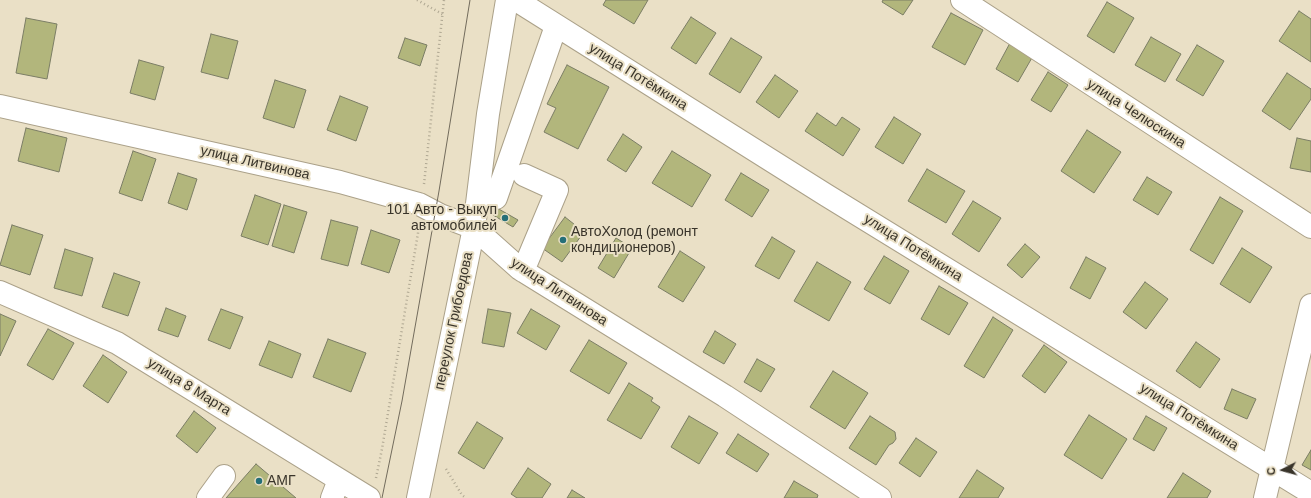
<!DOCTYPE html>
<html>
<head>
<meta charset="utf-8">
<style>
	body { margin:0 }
	#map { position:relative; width:1311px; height:498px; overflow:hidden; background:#eae0c6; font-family:Arial,sans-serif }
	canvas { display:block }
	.north { position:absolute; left:1263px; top:450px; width:40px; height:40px; -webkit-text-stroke:3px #eae0c6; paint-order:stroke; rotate:264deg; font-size:11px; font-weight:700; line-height:16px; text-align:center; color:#39342a }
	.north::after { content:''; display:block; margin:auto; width:14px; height:18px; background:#39342a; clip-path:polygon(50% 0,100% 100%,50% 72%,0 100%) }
</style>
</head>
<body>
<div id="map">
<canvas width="1311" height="498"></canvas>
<div class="north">С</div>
</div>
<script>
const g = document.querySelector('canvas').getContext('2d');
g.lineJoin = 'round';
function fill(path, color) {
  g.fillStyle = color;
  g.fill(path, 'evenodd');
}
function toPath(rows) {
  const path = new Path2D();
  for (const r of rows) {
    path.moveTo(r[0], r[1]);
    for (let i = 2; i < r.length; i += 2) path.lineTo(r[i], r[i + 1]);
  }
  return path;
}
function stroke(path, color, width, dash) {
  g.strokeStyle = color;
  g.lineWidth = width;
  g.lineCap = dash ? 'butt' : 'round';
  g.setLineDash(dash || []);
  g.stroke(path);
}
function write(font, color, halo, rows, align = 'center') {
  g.font = font + ' Arial,sans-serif';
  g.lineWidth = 4;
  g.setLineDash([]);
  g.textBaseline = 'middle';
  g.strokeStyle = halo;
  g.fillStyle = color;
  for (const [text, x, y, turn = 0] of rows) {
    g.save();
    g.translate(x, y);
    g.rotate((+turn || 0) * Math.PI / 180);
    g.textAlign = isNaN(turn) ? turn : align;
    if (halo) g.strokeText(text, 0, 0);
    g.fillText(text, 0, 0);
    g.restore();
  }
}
const building = toPath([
	[606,0,648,0,634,24,603,5,606,0],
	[883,0,913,0,903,15,882,2,883,0],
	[1107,2,1134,18,1114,53,1087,36,1107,2],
	[1299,11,1311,19,1311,62,1279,41,1299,11],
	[951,13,983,30,965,65,932,47,951,13],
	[691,17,716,33,696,64,671,48,691,17],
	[26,18,57,24,47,79,16,73,26,18],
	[211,34,238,41,228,79,201,72,211,34],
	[1151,37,1181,54,1165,82,1135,65,1151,37],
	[405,38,427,45,420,66,398,58,405,38],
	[731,38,762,57,740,93,709,74,731,38],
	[1010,43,1033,56,1018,82,996,69,1010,43],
	[1197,45,1224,61,1203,96,1176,80,1197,45],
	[139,60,164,67,155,100,130,93,139,60],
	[567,65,609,87,578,149,544,132,556,108,547,104,567,65],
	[1048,72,1068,85,1051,112,1031,100,1048,72],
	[1287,73,1311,89,1311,99,1290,130,1262,111,1287,73],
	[775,75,798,91,779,118,756,102,775,75],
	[275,80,306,90,294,128,263,118,275,80],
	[340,96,368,107,356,141,327,130,340,96],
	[817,113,836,126,842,117,860,129,843,156,805,131,817,113],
	[894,117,921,134,903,164,875,147,894,117],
	[26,128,67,138,59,172,18,161,26,128],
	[1087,130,1121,152,1094,193,1061,171,1087,130],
	[623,134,642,147,626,172,607,160,623,134],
	[1297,138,1311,141,1311,172,1290,168,1297,138],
	[133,151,156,159,142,201,119,193,133,151],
	[672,151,711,175,692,207,652,183,672,151],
	[927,169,965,191,946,223,908,201,927,169],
	[178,173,197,179,187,210,168,203,178,173],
	[741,173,769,190,752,217,725,200,741,173],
	[1147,177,1172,192,1158,215,1133,200,1147,177],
	[255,195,281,204,268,245,241,236,255,195],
	[1220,197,1243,211,1213,264,1190,250,1220,197],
	[973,201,1001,218,979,252,952,234,973,201],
	[284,205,307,212,294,253,272,246,284,205],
	[497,208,518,220,513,227,493,215,497,208],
	[565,217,584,232,562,262,542,248,565,217],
	[331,220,358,227,348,266,321,259,331,220],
	[12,225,43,235,30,275,0,265,12,225],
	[371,230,400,240,389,273,361,264,371,230],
	[772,237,795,251,779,279,755,266,772,237],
	[616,238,632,248,614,278,598,268,616,238],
	[1025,244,1040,257,1022,278,1007,265,1025,244],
	[1242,248,1272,267,1250,303,1220,284,1242,248],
	[65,249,93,258,82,296,54,288,65,249],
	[680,251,705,267,683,302,658,287,680,251],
	[884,256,909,271,890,304,864,289,884,256],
	[1086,257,1106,268,1090,299,1070,288,1086,257],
	[817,262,851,282,829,321,794,301,817,262],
	[114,273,140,282,128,316,102,307,114,273],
	[1145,282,1168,299,1146,329,1123,312,1145,282],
	[939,286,968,303,949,335,921,319,939,286],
	[166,308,186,316,178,337,158,330,166,308],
	[221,309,243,317,230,349,208,340,221,309],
	[488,309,511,313,504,347,482,343,488,309],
	[531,309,560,326,546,350,517,333,531,309],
	[0,314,16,321,0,356,0,314],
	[993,317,1013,330,984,378,964,366,993,317],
	[48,329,74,343,53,380,27,365,48,329],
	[715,331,736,344,724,364,703,352,715,331],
	[328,339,366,353,351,392,313,377,328,339],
	[589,340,627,363,609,394,570,371,589,340],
	[269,341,301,354,292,378,259,365,269,341],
	[1196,342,1220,359,1200,388,1176,371,1196,342],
	[1044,345,1067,362,1045,393,1022,376,1044,345],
	[103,355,127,372,108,403,83,386,103,355],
	[757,359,775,369,761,392,744,382,757,359],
	[833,371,868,393,845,429,810,407,833,371],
	[629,383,653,398,651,401,660,407,641,439,607,420,629,383],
	[1232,389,1256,399,1247,419,1224,409,1232,389],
	[194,411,216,428,197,453,176,436,194,411],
	[1089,415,1127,439,1102,479,1064,455,1089,415],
	[689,416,718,433,699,464,671,447,689,416],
	[870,416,895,432,896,439,893,443,889,445,876,465,849,448,870,416],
	[1146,416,1167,428,1154,451,1133,439,1146,416],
	[477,422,503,438,484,469,458,453,477,422],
	[738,434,769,454,757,472,726,453,738,434],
	[916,438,937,452,920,477,899,463,916,438],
	[1311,450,1311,470,1302,465,1311,450],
	[256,464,296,498,226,498,256,464],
	[528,468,551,484,542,498,517,498,511,494,528,468],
	[977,470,1004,488,998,498,959,498,977,470],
	[1183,473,1211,491,1207,498,1167,498,1183,473],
	[794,481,818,495,817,498,784,498,794,481],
	[572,490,585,498,567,498,572,490]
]);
fill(building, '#b2b67c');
stroke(building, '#7b7d65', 1);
const minor = toPath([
	[516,0,826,195,1311,493],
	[962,0,1311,227],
	[0,106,340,182,419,204,440,215,474,228,520,269,725,396,880,498],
	[496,198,556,26],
	[523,271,557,190,524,175],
	[0,292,117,343,369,498],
	[208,498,224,476],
	[332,498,339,480],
	[418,498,474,228,488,114,507,0],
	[1265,498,1311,305]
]);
stroke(minor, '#aba189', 24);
stroke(toPath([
	[417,0,444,15],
	[424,184,444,0],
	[446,469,462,495,466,498],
	[376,478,382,449,419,227]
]), '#afa792', 2.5, [1, 3]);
stroke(minor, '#fff', 22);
stroke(toPath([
	[382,498,402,401,439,191,470,0]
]), '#726b5c', 1);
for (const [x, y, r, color] of [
	[505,218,4,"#256f78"],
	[563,240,4,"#256f78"],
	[259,481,4,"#256f78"]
]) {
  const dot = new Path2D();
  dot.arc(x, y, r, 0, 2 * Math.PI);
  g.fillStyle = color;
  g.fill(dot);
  stroke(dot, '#eae0c6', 1.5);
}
write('14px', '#39342a', '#eae0c6', [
	["улица Потёмкина",638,77,32],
	["улица Челюскина",1136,114,33],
	["улица Литвинова",255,163,13],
	["улица Потёмкина",913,248,32],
	["улица Литвинова",559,292,33],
	["переулок Грибоедова",454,321,-78],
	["улица 8 Марта",189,387,32],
	["улица Потёмкина",1189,417,32]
]);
write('14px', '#39342a', '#eae0c6', [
	["101 Авто - Выкуп",497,210,"right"],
	["автомобилей",497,226,"right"],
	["АвтоХолод (ремонт",571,232],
	["кондиционеров)",571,248],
	["АМГ",267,481]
], 'left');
</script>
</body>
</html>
